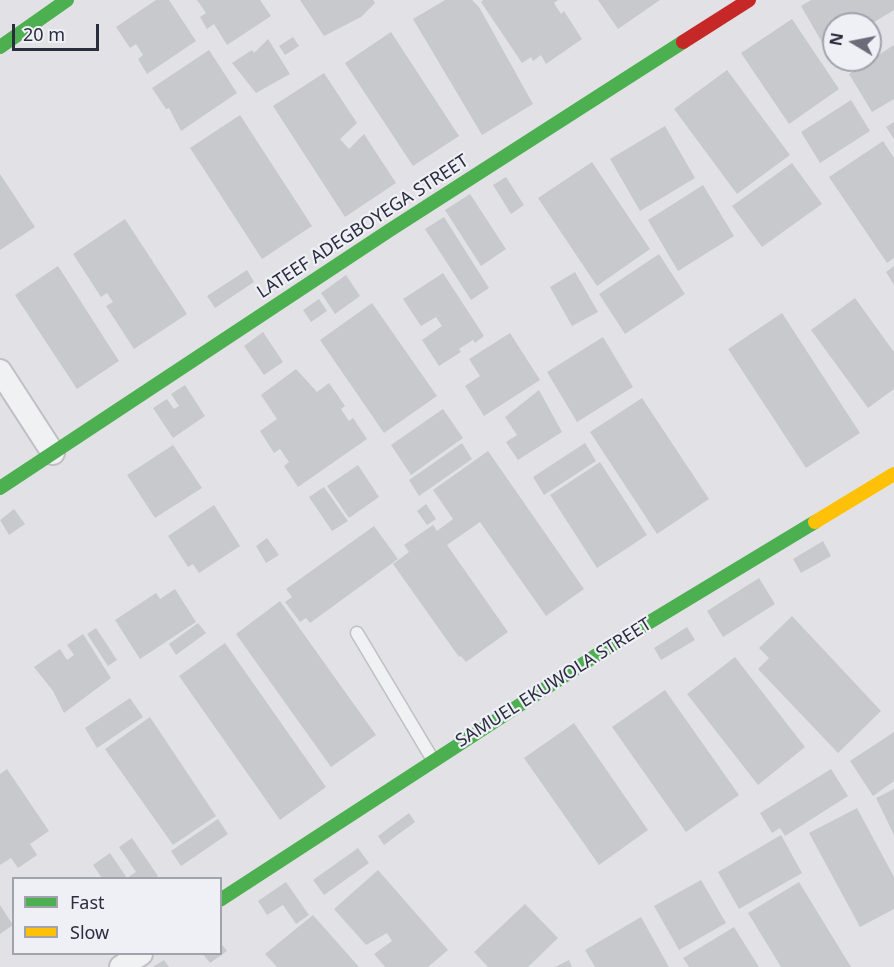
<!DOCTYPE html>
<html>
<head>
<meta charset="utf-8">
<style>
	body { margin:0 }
	#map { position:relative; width:894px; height:967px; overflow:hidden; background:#e2e2e6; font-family:"Noto Sans",sans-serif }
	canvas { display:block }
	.legend { position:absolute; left:12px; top:877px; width:210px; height:78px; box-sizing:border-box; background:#eff0f5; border:2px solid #a0a2ac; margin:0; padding:8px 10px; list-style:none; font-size:18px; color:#292d3e }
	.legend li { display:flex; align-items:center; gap:12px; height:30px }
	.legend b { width:30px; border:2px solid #a0a2ac }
	.north { position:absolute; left:822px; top:12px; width:60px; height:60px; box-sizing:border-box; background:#eff0f5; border:2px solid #a0a2ac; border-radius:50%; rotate:280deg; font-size:16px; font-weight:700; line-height:24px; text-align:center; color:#292d3e }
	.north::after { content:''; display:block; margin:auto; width:21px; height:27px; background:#6a6c79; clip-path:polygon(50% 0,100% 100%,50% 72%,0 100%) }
	.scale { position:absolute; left:12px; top:24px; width:87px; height:27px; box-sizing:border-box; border:3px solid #292d3e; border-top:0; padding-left:8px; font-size:18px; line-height:21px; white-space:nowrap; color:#292d3e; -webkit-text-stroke:4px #eff0f5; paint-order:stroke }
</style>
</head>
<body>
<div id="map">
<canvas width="894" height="967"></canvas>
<ul class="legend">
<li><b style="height:8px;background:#4caf50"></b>Fast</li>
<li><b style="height:8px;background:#ffc107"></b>Slow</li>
</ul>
<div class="north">N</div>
<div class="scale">20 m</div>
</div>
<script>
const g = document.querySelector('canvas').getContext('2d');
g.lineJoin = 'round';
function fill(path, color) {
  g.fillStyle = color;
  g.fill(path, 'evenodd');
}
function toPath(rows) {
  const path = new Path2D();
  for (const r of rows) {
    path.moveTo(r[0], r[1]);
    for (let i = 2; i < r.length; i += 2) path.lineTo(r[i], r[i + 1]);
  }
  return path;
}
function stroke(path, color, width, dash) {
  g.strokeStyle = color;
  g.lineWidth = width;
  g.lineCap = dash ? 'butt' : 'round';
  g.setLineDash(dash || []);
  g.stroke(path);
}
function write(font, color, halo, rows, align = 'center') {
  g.font = font + ' "Noto Sans",sans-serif';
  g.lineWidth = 4.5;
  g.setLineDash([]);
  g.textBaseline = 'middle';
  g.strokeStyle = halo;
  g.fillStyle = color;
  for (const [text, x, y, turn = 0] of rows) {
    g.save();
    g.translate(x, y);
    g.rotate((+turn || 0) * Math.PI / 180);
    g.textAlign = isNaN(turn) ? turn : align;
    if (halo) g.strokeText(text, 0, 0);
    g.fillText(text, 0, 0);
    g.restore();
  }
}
fill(toPath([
	[156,0,169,0,196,41,147,74,138,59,143,55,136,44,130,48,116,27],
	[197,0,260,0,271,16,227,45,214,24,207,29,200,17,206,13],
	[300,0,373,0,375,3,361,17,324,36],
	[445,0,472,0,479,7,533,104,482,135,413,19],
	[483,0,558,0,554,3,561,14,564,11,582,39,546,64,541,55,533,61,531,57,522,63,481,2],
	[598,0,660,0,618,29],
	[811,0,894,0,894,10,871,24,834,24,834,47,827,51,801,6],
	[792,19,839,89,789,124,741,53],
	[391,32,459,136,413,166,345,63],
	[293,37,299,46,285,55,279,46],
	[268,39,290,74,256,93,232,63,252,50,254,53],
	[894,45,894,99,872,112,849,74],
	[209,50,237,93,181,131,169,108,166,109,152,88],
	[727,70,790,155,737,194,674,109],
	[324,73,357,123,340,139,349,149,364,134,396,183,345,217,273,106],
	[851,100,870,131,820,163,801,132],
	[240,115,312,226,262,259,190,148],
	[894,122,894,139,886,127],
	[665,126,695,178,640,211,610,159],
	[883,141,894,158,894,258,887,263,829,177],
	[592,162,650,249,597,286,538,198],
	[792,163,822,204,762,247,732,206],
	[0,174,35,227,0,250],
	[506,177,524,205,511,214,493,185],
	[703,185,734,236,678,271,648,220],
	[470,194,506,249,481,266,445,210],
	[444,217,489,288,471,300,425,229],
	[125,219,187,314,134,349,106,306,113,302,107,293,101,297,73,254],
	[659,254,685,294,625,334,599,294],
	[58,266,119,361,77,389,15,295],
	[894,266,894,285,886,272],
	[247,270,254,282,215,308,207,296],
	[575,272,598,312,572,326,550,287],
	[443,273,484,336,475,343,473,340,459,349,461,352,439,366,422,340,442,326,436,317,421,326,403,299],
	[346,275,360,296,335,314,321,293],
	[855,298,894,352,894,389,868,408,811,330],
	[319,299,327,311,311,322,303,310],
	[372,303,437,396,384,433,320,340],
	[782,313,860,433,806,468,728,349],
	[263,332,283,362,264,375,244,346],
	[510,333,540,380,484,416,465,386,480,376,469,359],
	[603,337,633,387,577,422,547,372],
	[296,369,317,392,329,383,345,406,341,409,349,421,353,418,367,439,298,487,284,466,289,462,280,449,274,453,260,431,277,419,261,395],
	[185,385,205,416,173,438,153,408,167,399,174,409,179,406,171,394],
	[539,390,562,432,518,460,506,442,517,435,505,417],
	[642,398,709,499,657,534,590,432],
	[443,409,463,438,411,475,391,445],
	[462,443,472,459,419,496,409,480],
	[585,443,596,461,544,495,533,477],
	[173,445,202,488,155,518,127,475],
	[488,451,584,589,546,616,480,522,447,545,508,632,466,662,461,656,459,657,393,564,409,552,404,545,433,525,437,531,453,519,433,490],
	[600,462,647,535,597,568,550,495],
	[358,465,379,497,349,518,327,486],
	[324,487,348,521,332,531,309,497],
	[426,504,436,519,427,525,417,511],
	[214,505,240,546,199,573,193,564,188,567,168,536],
	[14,509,25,524,9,535,0,520],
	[374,526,398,559,310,623,306,618,300,622,285,602,292,597,286,589],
	[267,538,279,555,266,563,256,546],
	[823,541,831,556,801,573,793,559],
	[759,578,775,604,723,637,707,611],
	[175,589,196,622,140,659,115,620,156,593,160,599],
	[280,601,376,735,331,767,236,634],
	[792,616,881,711,838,753,758,669,769,658,759,648],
	[198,623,206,633,176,655,169,644],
	[687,627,695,640,661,660,654,648],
	[96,628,117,660,108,666,87,634],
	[83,634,111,678,64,713,53,691,34,667,60,649,67,660,74,655,67,645],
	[225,643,326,787,280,820,179,676],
	[735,657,805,747,758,785,687,694],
	[665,690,739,795,686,832,612,727],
	[130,698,143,717,97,748,85,728],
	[150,717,216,816,173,845,105,749],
	[574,723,648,830,599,865,524,758],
	[894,732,894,781,873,796,850,761],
	[7,769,49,831,30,844,37,855,18,868,11,858,0,865,0,774],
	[831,769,848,796,785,836,780,828,772,833,760,813],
	[894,789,894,835,876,798],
	[857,808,894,877,894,909,860,927,809,833],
	[409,813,415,822,384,845,378,836],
	[218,819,228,834,181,866,171,851],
	[781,835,802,873,739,909,718,872],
	[132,838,158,876,155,878,102,878,93,865,110,853,127,878,136,872,119,847],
	[358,848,369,863,324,895,313,880],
	[378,870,448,950,428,967,385,967,374,954,392,941,387,933,366,945,334,909],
	[701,880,726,923,679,950,654,906],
	[286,882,309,915,296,924,283,905,267,915,258,901],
	[799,882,851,967,781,967,748,913],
	[525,904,558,938,528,967,488,967,474,952],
	[0,905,13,925,0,934],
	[313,915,359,967,277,967,265,954],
	[641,917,669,967,595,967,585,950],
	[734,927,759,967,689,967,683,958],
	[220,942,227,951,210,963,203,954,220,954],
	[164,960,169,967,153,967],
	[569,960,572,967,555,967]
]), '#c7c9cd');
const lane = toPath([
	[357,633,433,760]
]);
const street = toPath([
	[0,371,53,453],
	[121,967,141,954]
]);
stroke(lane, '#c0c0c4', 15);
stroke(street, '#c0c0c4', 26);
stroke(lane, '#f0f1f3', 12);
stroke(street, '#f0f1f3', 22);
stroke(toPath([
	[0,47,67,0],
	[0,488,390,230,683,42],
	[220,900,615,643,815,522]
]), '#4caf50', 14);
stroke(toPath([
	[815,522,894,474]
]), '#ffc107', 14);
stroke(toPath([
	[683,42,749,0]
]), '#c62828', 14);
write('18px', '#292d3e', '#eff0f5', [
	["LATEEF ADEGBOYEGA STREET",363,227,-33],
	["SAMUEL EKUWOLA STREET",554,683,-32]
]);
</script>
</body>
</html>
